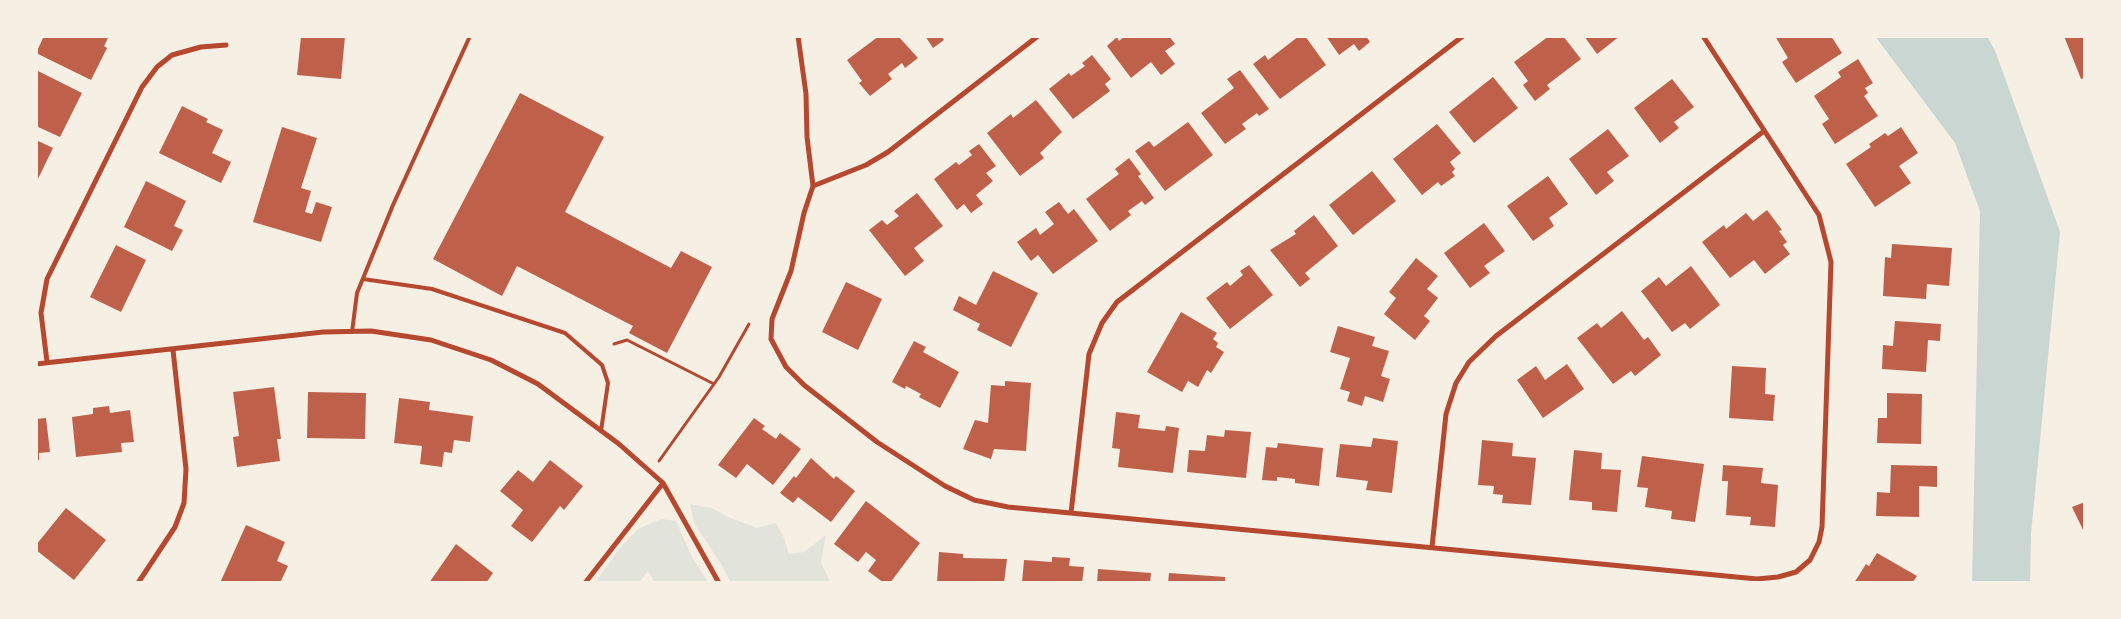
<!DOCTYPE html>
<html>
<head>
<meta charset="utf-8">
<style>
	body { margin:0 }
	#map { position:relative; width:2121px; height:619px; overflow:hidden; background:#f6efe4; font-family:Roboto,sans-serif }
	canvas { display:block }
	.frame { position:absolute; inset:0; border:38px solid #f6efe4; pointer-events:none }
</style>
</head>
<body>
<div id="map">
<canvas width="2121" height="619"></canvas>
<div class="frame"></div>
</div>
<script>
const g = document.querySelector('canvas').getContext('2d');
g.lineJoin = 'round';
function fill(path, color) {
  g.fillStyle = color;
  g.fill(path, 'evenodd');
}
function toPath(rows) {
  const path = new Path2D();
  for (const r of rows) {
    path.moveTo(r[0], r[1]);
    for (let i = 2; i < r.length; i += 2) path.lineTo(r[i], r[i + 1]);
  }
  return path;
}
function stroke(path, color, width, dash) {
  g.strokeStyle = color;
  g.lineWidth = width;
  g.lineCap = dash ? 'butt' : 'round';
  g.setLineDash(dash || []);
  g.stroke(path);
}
fill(toPath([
	[690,504,712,508,728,517,757,528,776,523,784,538,789,554,804,552,826,535,821,563,830,581,834,583,731,583,723,567,694,523],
	[661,519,676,521,693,559,709,583,655,583,648,571,639,583,595,583,618,550,638,529]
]), '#e2e4dc');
fill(toPath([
	[1875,36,1987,36,1996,53,2060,232,2031,534,2030,583,1972,583,1980,211,1955,143]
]), '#c9d6d2');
fill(toPath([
	[44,36,109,36,104,46,107,48,91,80,36,53],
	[301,36,345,36,341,79,297,75],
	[879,36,898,36,918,58,905,68,902,63,888,74,892,79,870,96,859,83,862,81,847,60],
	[925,36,941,36,944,40,933,48],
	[1125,36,1169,36,1175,44,1165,51,1175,64,1161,75,1151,62,1131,78,1107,46,1117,37,1119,41],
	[1299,36,1305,36,1326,65,1280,99,1253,64,1265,55,1268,60],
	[1326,36,1366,36,1370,42,1359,51,1354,44,1339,55],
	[1549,36,1563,36,1581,59,1547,85,1550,89,1535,101,1523,85,1528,81,1514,62],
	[1584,36,1620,36,1597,54],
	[1775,36,1831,36,1842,53,1796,83,1782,62,1788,58],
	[2064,36,2085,36,2085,78,2081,79],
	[1092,55,1111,79,1105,84,1110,91,1073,119,1049,89,1069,73,1071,76,1085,66,1082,63],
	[1858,59,1873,83,1865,88,1868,93,1864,96,1878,116,1835,144,1822,124,1829,119,1814,96,1841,77,1838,72],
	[36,70,82,93,60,137,36,126],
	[1240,70,1269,109,1259,116,1257,113,1242,124,1246,129,1225,144,1201,113,1234,88,1227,79],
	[1493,77,1518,108,1474,143,1449,112],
	[1672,79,1694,107,1674,122,1679,128,1660,143,1634,108],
	[520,93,604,137,565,212,671,268,681,251,712,267,667,353,629,333,633,326,517,266,502,296,433,259],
	[1036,100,1062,132,1040,153,1044,158,1020,176,987,133,1011,114,1013,118],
	[182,106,208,119,206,122,223,130,212,153,231,162,221,183,159,153],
	[1188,122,1213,155,1165,191,1135,151,1149,141,1154,147],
	[1437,124,1461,153,1450,162,1455,169,1452,172,1455,176,1441,186,1438,182,1422,195,1393,159],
	[282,127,317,138,301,188,311,191,305,212,312,214,316,202,332,207,321,242,253,222],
	[1901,127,1918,153,1899,166,1911,183,1875,207,1846,164,1871,147,1869,144,1885,133,1888,136],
	[1608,129,1629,156,1607,172,1614,181,1596,195,1569,159],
	[36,140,53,148,36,183],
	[979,144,996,166,986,173,993,181,976,195,983,204,971,213,964,204,957,210,934,179,956,162,959,165,972,155,969,151],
	[1129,158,1141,174,1138,176,1154,198,1145,205,1142,201,1128,211,1131,215,1110,231,1086,199,1119,174,1115,169],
	[1372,171,1396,201,1353,235,1329,205],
	[1548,176,1568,204,1549,218,1554,226,1533,241,1507,206],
	[146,181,186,201,174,226,183,230,172,251,124,227],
	[917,193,943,226,914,248,924,261,905,276,869,230,882,220,887,225,899,216,894,211],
	[1059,202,1068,214,1074,209,1098,241,1053,274,1038,255,1031,261,1017,242,1036,228,1040,235,1054,224,1045,212],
	[1767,210,1782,230,1779,231,1787,242,1783,245,1790,254,1765,274,1754,260,1730,278,1702,242,1724,225,1726,229,1746,213,1753,221],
	[1314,215,1338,246,1305,273,1310,279,1300,287,1270,250,1296,234,1294,231],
	[1484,223,1505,251,1484,266,1490,273,1470,288,1444,253],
	[1892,244,1952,248,1949,286,1927,284,1926,299,1883,296,1885,257,1891,258],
	[116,245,146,260,121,312,90,297],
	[1416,258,1438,276,1427,289,1438,298,1424,316,1430,321,1415,340,1384,314,1396,298,1389,292],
	[1249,265,1273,295,1230,329,1206,298,1227,282,1230,286,1243,275,1240,271],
	[1691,266,1720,305,1690,329,1685,323,1672,332,1641,291,1659,277,1666,286],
	[993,271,1038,293,1011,347,977,330,980,324,953,310,959,296,976,305],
	[846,282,882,299,858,350,822,332],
	[1622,311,1644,340,1648,337,1661,355,1635,376,1631,371,1613,384,1577,338,1597,323,1601,328],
	[1181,312,1217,333,1213,339,1218,343,1216,347,1224,352,1211,373,1207,370,1198,387,1188,381,1182,392,1147,372],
	[1895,321,1941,324,1940,341,1928,340,1926,372,1882,369,1883,345,1893,346],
	[1338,326,1375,337,1372,346,1389,351,1381,376,1390,379,1383,402,1365,396,1362,406,1347,401,1350,392,1340,389,1350,358,1330,352],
	[914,341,926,347,923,352,959,372,940,408,919,397,921,394,906,386,905,389,892,382],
	[1567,364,1584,389,1543,418,1517,380,1536,366,1545,380],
	[1732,366,1766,368,1765,394,1775,395,1773,421,1729,418],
	[1005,381,1031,383,1026,451,994,449,991,459,963,449,975,420,988,423,991,385,1005,386],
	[274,387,281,439,277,439,280,461,237,467,233,437,239,436,233,392],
	[308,392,366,393,365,439,307,438],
	[1887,393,1922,394,1921,444,1877,443,1878,418,1887,418],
	[399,398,430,402,429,410,473,416,470,442,454,440,452,453,444,452,442,467,420,464,422,446,394,443],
	[109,406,110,413,130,410,134,442,121,443,122,452,76,457,72,417,93,414,93,408],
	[1116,412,1140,415,1138,428,1165,431,1166,426,1179,428,1173,473,1118,467,1120,449,1112,448],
	[46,418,50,452,39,453,39,460,36,460,36,419],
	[754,418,765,426,762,429,776,439,780,433,801,449,773,485,747,464,736,478,718,465],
	[1225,430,1251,432,1246,478,1187,472,1189,450,1205,451,1207,435,1224,437],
	[1373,438,1398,441,1392,493,1366,490,1368,481,1336,477,1340,444,1371,447],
	[1482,440,1513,443,1512,456,1536,458,1531,505,1502,503,1503,495,1493,494,1494,486,1478,485],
	[1278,443,1323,448,1319,486,1295,483,1295,479,1277,477,1277,481,1262,480,1266,447,1277,448],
	[1574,450,1602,453,1601,469,1621,470,1617,512,1592,510,1592,502,1569,500],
	[1642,456,1704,464,1695,522,1671,519,1672,511,1645,507,1648,488,1637,487],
	[811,458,834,479,836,476,855,491,831,522,798,497,793,503,780,493,794,476,796,478],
	[550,460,583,486,564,510,560,506,532,542,511,526,523,510,500,491,518,470,533,482],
	[1723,465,1763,468,1761,483,1778,485,1775,527,1750,525,1751,517,1726,515,1728,481,1722,481],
	[1891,465,1937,466,1937,487,1919,486,1919,517,1876,516,1877,492,1890,493],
	[866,501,920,543,890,583,884,583,868,571,876,560,866,552,858,562,834,544],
	[2085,502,2085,534,2072,507],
	[66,508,106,540,74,580,36,550,36,545],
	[246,525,285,542,277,561,288,566,280,583,220,583],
	[456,544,493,573,486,583,429,583],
	[939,552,963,554,963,558,1007,559,1004,583,937,583],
	[1877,553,1917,576,1912,583,1854,583,1866,564,1869,566],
	[1052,557,1070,558,1069,566,1084,567,1082,583,1022,583,1024,560,1052,562],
	[1098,569,1151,573,1150,583,1097,583],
	[1169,573,1225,577,1225,583,1168,583]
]), '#bf614a');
stroke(toPath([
	[614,344,627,340,714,384],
	[659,461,719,377,749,324]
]), '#b5482f', 3);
stroke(toPath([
	[363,279,432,289,565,333,602,365,608,383,601,431],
	[352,332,357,293,393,205,470,36]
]), '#b5482f', 4);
stroke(toPath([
	[798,36,806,94,807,137,813,186,804,213,791,271,772,319,771,339,786,367,804,385,877,442,945,486,974,500,1008,507,1757,579,1778,577,1796,572,1810,560,1819,542,1822,527,1831,262,1819,215,1703,36],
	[813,186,866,165,888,152,1038,36],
	[47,362,41,313,47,279,142,87,157,67,172,55,201,47,226,45],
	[36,364,323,332,371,331,431,340,491,360,538,384,619,444,663,483,719,583],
	[1071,513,1089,354,1102,323,1117,302,1463,36],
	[1432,547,1446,414,1456,383,1469,362,1496,336,1764,131],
	[138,583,175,527,184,503,186,469,173,350],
	[585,583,663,483]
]), '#b5482f', 5);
</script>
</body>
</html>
